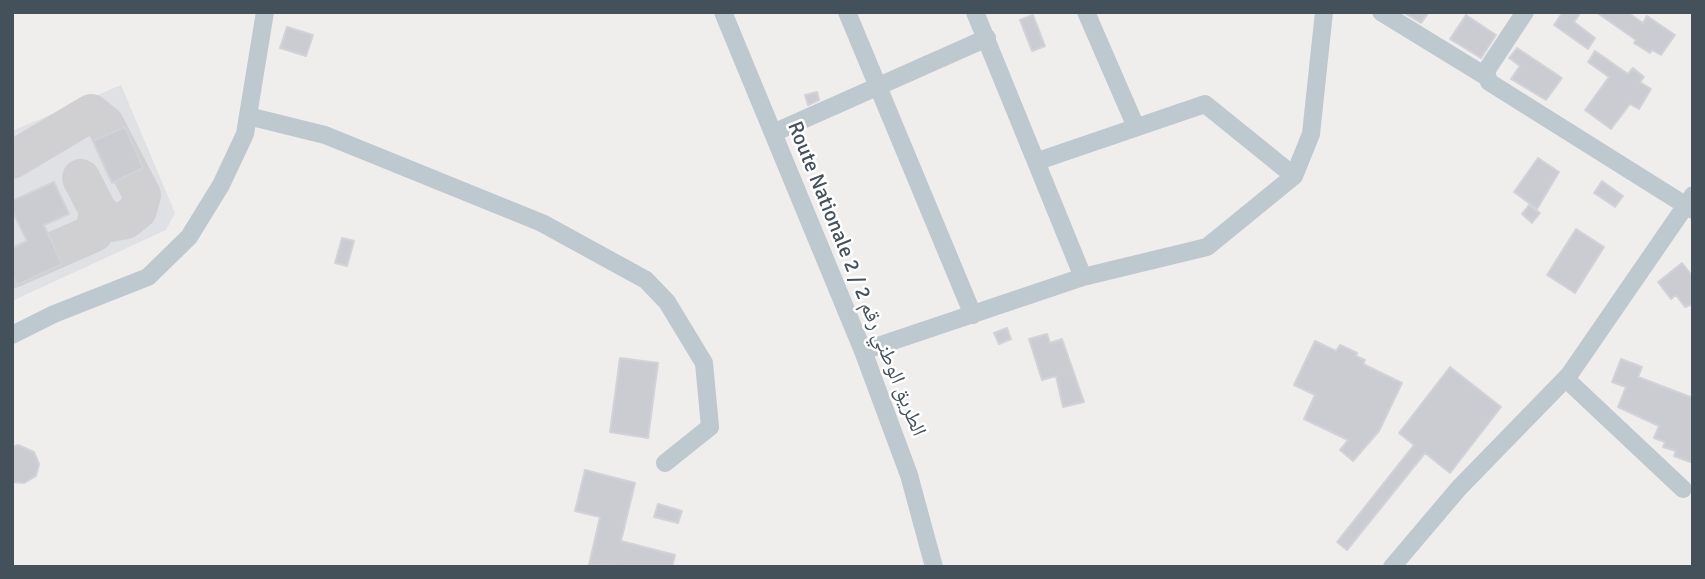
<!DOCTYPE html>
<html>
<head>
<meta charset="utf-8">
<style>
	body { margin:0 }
	#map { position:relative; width:1705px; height:579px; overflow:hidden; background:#f0eded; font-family:Signika,sans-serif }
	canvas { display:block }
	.frame { position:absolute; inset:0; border:14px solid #45515a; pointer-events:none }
</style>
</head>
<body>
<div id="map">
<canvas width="1705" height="579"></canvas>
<div class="frame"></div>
</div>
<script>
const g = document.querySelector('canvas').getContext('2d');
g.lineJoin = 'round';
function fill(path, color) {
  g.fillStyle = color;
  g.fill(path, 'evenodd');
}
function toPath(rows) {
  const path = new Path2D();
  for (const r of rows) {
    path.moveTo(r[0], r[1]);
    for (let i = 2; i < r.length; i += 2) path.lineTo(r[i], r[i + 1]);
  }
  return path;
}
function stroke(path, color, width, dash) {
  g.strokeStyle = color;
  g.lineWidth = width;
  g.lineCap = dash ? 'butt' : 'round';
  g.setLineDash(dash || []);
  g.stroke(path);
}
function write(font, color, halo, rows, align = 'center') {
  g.font = font + ' Signika,"Noto Naskh Arabic",sans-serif';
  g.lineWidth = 5;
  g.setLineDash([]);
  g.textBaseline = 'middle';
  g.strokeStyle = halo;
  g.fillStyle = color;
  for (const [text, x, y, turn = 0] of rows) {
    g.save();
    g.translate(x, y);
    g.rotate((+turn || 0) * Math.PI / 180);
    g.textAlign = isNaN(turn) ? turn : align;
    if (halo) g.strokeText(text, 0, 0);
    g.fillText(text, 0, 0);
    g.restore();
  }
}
fill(toPath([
	[121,85,175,213,166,230,12,301,12,131]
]), '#dfe1e5');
stroke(toPath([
	[12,160,91,113,105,124,142,195,138,210,126,220,110,223,98,211],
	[12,269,94,233,98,211,81,178]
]), '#d0d0d2', 38);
const building = toPath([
	[1403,12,1429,12,1421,23,1403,12],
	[1563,12,1581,12,1574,22,1595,38,1588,49,1554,25,1563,12],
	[1596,12,1627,12,1643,23,1647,16,1675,35,1661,55,1652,50,1650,53,1634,43,1636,40,1596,12],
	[1033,15,1045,46,1032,51,1020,20,1033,15],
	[1466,15,1496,35,1481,58,1450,39,1466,15],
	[287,27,313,35,306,56,280,48,287,27],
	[1517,48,1562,78,1546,100,1511,79,1520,66,1509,58,1517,48],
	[1595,51,1628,74,1633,68,1644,77,1640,82,1651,89,1639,109,1630,104,1611,129,1585,110,1609,77,1588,62,1595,51],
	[817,92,819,100,808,105,805,95,817,92],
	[125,127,143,168,112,183,93,141,125,127],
	[1538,158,1559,172,1537,209,1514,192,1538,158],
	[1602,181,1623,196,1615,207,1594,193,1602,181],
	[54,182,69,214,44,225,62,264,17,285,12,275,12,248,27,241,12,210,12,201,54,182],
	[1529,205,1540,213,1532,223,1522,214,1529,205],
	[1576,229,1604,247,1575,293,1547,275,1576,229],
	[342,238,354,241,347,266,335,263,342,238],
	[1682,263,1693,277,1693,304,1685,307,1676,295,1671,299,1658,282,1682,263],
	[1007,328,1011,339,999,344,994,333,1007,328],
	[1047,334,1050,343,1062,339,1084,402,1063,407,1056,376,1042,380,1029,339,1047,334],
	[1315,341,1336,351,1340,345,1357,353,1356,356,1365,360,1363,364,1402,383,1379,431,1353,461,1340,450,1348,440,1304,419,1315,395,1294,385,1315,341],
	[620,358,658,363,648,438,610,432,620,358],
	[1621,359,1642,367,1638,377,1693,398,1693,463,1674,456,1676,451,1663,447,1665,442,1654,438,1659,426,1618,407,1626,387,1612,382,1621,359],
	[1450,367,1501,407,1450,473,1425,453,1347,550,1337,542,1414,445,1399,433,1450,367],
	[18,445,34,452,39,464,36,476,24,483,12,482,12,447,18,445],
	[585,470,635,483,621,541,675,555,672,567,589,565,600,517,575,511,585,470],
	[658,504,682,511,678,523,654,517,658,504]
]);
fill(building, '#caccd2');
stroke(building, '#d1d3d9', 2);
stroke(toPath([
	[723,12,863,351,909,475,934,567],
	[847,12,973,315],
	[975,12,1083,277],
	[1086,12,1136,127],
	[1381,12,1487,77],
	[1525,12,1486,71,1489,82,1693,210],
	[248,116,325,135,542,223,646,280,667,302,704,363,710,427,665,463],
	[773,133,987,38],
	[1038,161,1205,104,1294,176],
	[12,335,54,314,148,277,189,237,221,185,245,134,265,12],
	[863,351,1083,277,1207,247,1294,176,1311,134,1324,12],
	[1566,379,1683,489],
	[1392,567,1459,488,1569,375,1693,195]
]), '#bdc8cf', 18);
write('21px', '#45515a', '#fff', [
	["Route Nationale 2 / الطريق الوطني رقم 2",856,279,68]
]);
</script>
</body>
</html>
